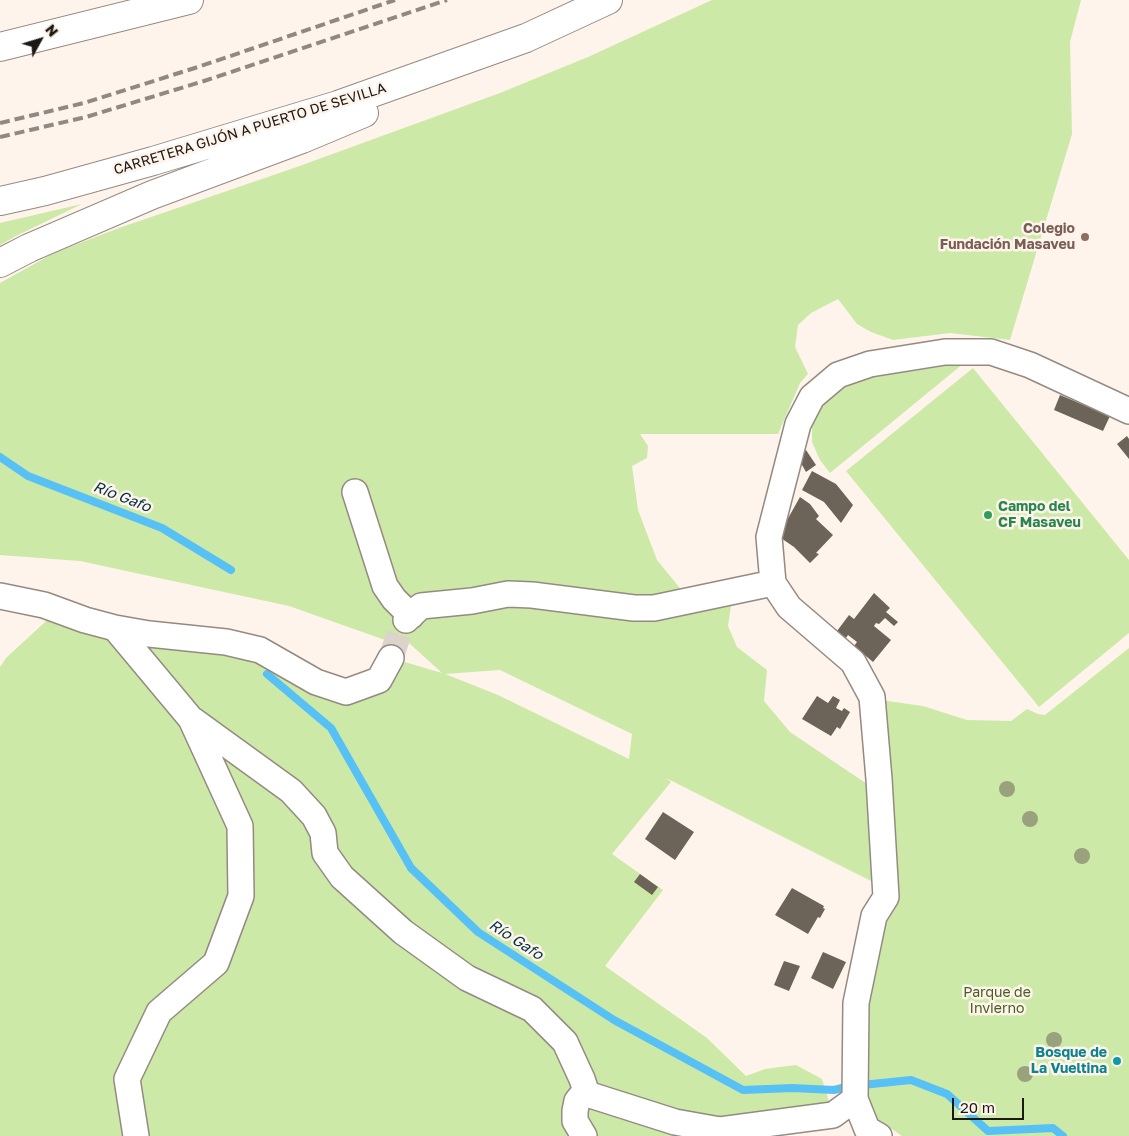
<!DOCTYPE html>
<html>
<head>
<meta charset="utf-8">
<style>
	body { margin:0 }
	#map { position:relative; width:1129px; height:1136px; overflow:hidden; background:#fef4eb; font-family:"Golos Text",sans-serif }
	canvas { display:block }
	.north { position:absolute; left:15px; top:15px; width:50px; height:50px; -webkit-text-stroke:4px #fef4eb; paint-order:stroke; rotate:51deg; font-size:14px; font-weight:700; line-height:20px; text-align:center; color:#1c1814 }
	.north::after { content:''; display:block; margin:auto; width:18px; height:22px; background:#1c1814; clip-path:polygon(50% 0,100% 100%,50% 72%,0 100%) }
	.scale { position:absolute; left:952px; top:1098px; width:72px; height:22px; box-sizing:border-box; border:2px solid #1c1814; border-top:0; padding-left:6px; font-size:15px; line-height:18px; white-space:nowrap; color:#1c1814; -webkit-text-stroke:4px #fef4eb; paint-order:stroke }
</style>
</head>
<body>
<div id="map">
<canvas width="1129" height="1136"></canvas>
<div class="north">N</div>
<div class="scale">20 m</div>
</div>
<script>
const g = document.querySelector('canvas').getContext('2d');
g.lineJoin = 'round';
function fill(path, color) {
  g.fillStyle = color;
  g.fill(path, 'evenodd');
}
function toPath(rows) {
  const path = new Path2D();
  for (const r of rows) {
    path.moveTo(r[0], r[1]);
    for (let i = 2; i < r.length; i += 2) path.lineTo(r[i], r[i + 1]);
  }
  return path;
}
function stroke(path, color, width, dash) {
  g.strokeStyle = color;
  g.lineWidth = width;
  g.lineCap = dash ? 'butt' : 'round';
  g.setLineDash(dash || []);
  g.stroke(path);
}
function write(font, color, halo, rows, align = 'center') {
  g.font = font + ' "Golos Text",sans-serif';
  g.lineWidth = 5;
  g.setLineDash([]);
  g.textBaseline = 'middle';
  g.strokeStyle = halo;
  g.fillStyle = color;
  for (const [text, x, y, turn = 0] of rows) {
    g.save();
    g.translate(x, y);
    g.rotate((+turn || 0) * Math.PI / 180);
    g.textAlign = isNaN(turn) ? turn : align;
    if (halo) g.strokeText(text, 0, 0);
    g.fillText(text, 0, 0);
    g.restore();
  }
}
fill(toPath([
	[712,0,1081,0,1070,42,1072,134,1010,340,950,333,893,340,871,332,857,324,838,299,811,313,798,325,795,347,808,374,800,383,778,434,640,434,648,446,647,458,632,466,638,510,657,560,683,592,666,592,658,596,421,606,592,603,733,592,728,626,737,647,767,670,764,701,790,732,867,784,876,863,871,881,666,778,671,782,612,854,663,890,605,966,707,1038,746,1076,765,1069,796,1065,822,1079,833,1115,738,1136,0,1136,0,667,6,658,58,610,226,642,346,692,391,658,442,673,399,634,385,640,289,606,80,561,0,555,0,283,54,253,119,228,294,168,500,93,588,57],
	[500,670,632,734,629,759,498,695,445,674],
	[82,204,16,236,0,245,0,223],
	[964,363,830,473,820,460,812,442,812,426,815,415,822,404,844,386,856,380],
	[973,368,1129,560,1129,633,1039,707,846,471],
	[1129,648,1129,1136,902,1136,870,1114,861,1085,862,1014,883,926,880,700,923,706,967,720,1011,721,1027,709,1038,714,1045,715]
]), '#cce9a7');
stroke(toPath([
	[0,457,28,476,162,528,231,570],
	[267,674,331,728,411,868,478,932,614,1020,743,1090,792,1088,834,1090,846,1087],
	[862,1085,911,1080,947,1094,988,1131,1053,1128,1063,1136]
]), '#57c1f5', 8);
fill(toPath([
	[1060,395,1110,416,1103,431,1054,410],
	[1127,436,1129,439,1129,459,1117,444],
	[806,450,816,465,806,472,797,456],
	[812,471,836,484,853,505,841,523,824,502,802,490],
	[800,497,810,504,819,516,816,519,833,535,816,553,819,554,810,563,794,547,778,536],
	[874,593,890,608,886,612,898,622,894,626,885,618,879,624,876,623,874,626,891,640,873,662,854,646,857,642,848,635,846,638,837,631,849,615,854,619],
	[817,696,828,703,833,696,840,700,836,708,842,711,844,708,850,712,840,729,837,727,831,736,802,719],
	[663,812,694,832,675,860,645,839],
	[640,874,658,887,652,895,634,882],
	[792,888,824,906,823,908,825,909,820,918,818,917,808,934,775,915],
	[823,952,846,962,833,989,811,978],
	[784,961,800,966,789,991,774,985]
]), '#6c6459');
stroke(toPath([
	[391,658,399,634,406,620]
]), '#dcd3cb', 25, [25, 12]);
const minor = toPath([
	[355,492,385,586,394,599,411,616],
	[0,596,44,605,85,620,115,628,149,634,226,642,260,650,316,682,346,692,379,680,391,658],
	[406,620,421,606,472,601,508,594,532,595,634,608,654,608,773,583],
	[115,628,191,719,240,826,241,896,216,963,159,1012,127,1079,136,1136],
	[193,720,291,791,314,816,323,833,325,853,342,877,403,932,467,978,532,1009,565,1042,582,1079,587,1094],
	[584,1136,575,1121,575,1111,577,1101,582,1095,587,1094,675,1122,720,1130,833,1115,855,1099],
	[879,1136,867,1129,855,1099,856,1003,874,916,886,897,879,779,872,697,853,662,789,607,773,583,769,537,798,424,812,397,838,375,870,364,945,352,991,352,1030,365,1129,411]
]);
const highway = toPath([
	[0,47,189,0],
	[0,201,45,191,153,161,338,105,526,38,608,0],
	[0,263,29,248,152,195,302,139,364,113]
]);
stroke(minor, '#958a81', 28);
stroke(highway, '#958a81', 30);
stroke(minor, '#fff', 25);
stroke(highway, '#fff', 28);
stroke(toPath([
	[0,123,84,103,201,66,395,0],
	[0,137,86,117,204,81,447,0]
]), '#908882', 4, [10, 5]);
g.fillStyle = '#99a27c';
for (const [x, y] of [
	[1007,789],
	[1030,819],
	[1082,856],
	[1054,1040],
	[1025,1074]
]) {
  g.beginPath();
  g.arc(x, y, 8, 0, 2 * Math.PI);
  g.fill();
}
for (const [x, y, r, color] of [
	[1085,237,5,"#8d6e63"],
	[988,515,5,"#2e9e5b"],
	[1117,1061,5,"#0f9aa8"]
]) {
  const dot = new Path2D();
  dot.arc(x, y, r, 0, 2 * Math.PI);
  g.fillStyle = color;
  g.fill(dot);
  stroke(dot, '#fef4eb', 2);
}
write('14px', '#1c1814', '#fef4eb', [
	["CARRETERA GIJÓN A PUERTO DE SEVILLA",250,129,-17]
]);
write('bold 14px', '#785e54', '#fef4eb', [
	["Colegio",1075,229],
	["Fundación Masaveu",1075,245]
], 'right');
write('bold 14px', '#27864d', '#fef4eb', [
	["Campo del",998,507],
	["CF Masaveu",998,523]
], 'left');
write('14px', '#465e21', '#fef4eb', [
	["Parque de",997,993],
	["Invierno",997,1009]
]);
write('bold 14px', '#0d838f', '#fef4eb', [
	["Bosque de",1107,1053],
	["La Vueltina",1107,1069]
], 'right');
write('italic 15px', '#013247', '#fef4eb', [
	["Río Gafo",122,497,21],
	["Río Gafo",516,940,33]
]);
</script>
</body>
</html>
